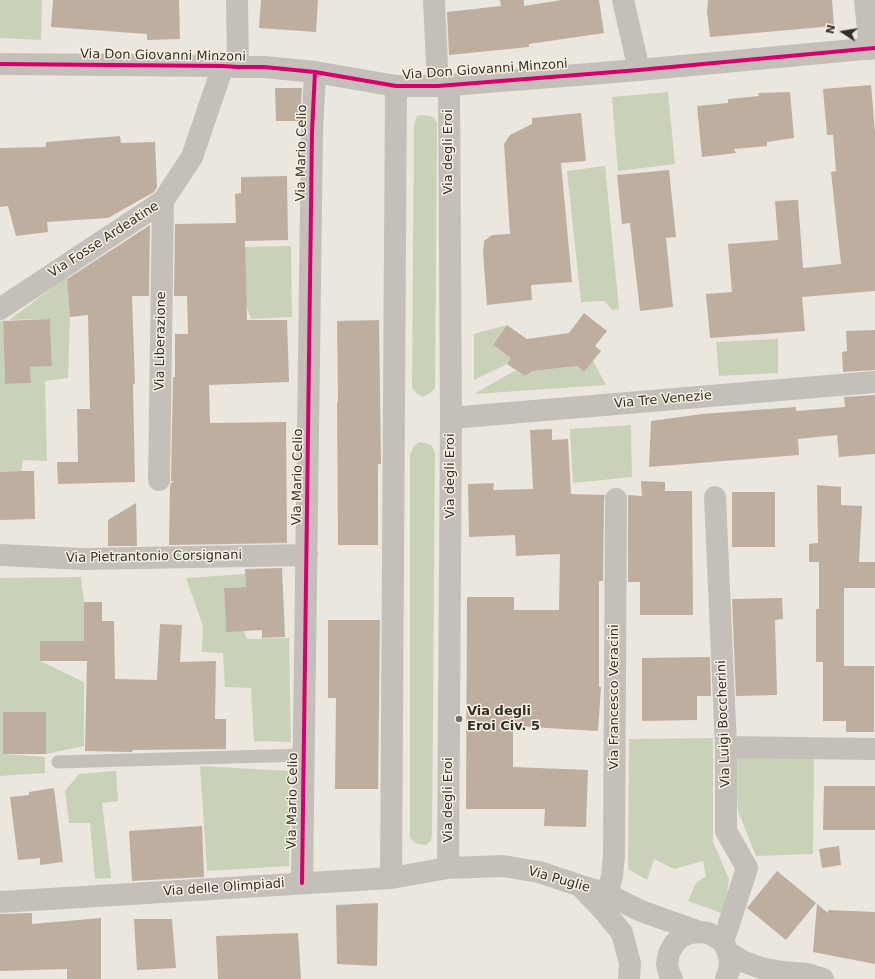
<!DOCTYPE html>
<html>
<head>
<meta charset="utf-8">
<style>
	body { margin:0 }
	#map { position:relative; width:875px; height:979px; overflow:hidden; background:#ebe7de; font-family:"DejaVu Sans",sans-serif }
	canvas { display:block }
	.north { position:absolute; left:823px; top:12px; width:40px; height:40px; -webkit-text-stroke:3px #f8f2e5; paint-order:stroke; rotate:282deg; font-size:11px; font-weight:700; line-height:16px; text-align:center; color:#342d26 }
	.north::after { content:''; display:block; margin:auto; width:14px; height:18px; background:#342d26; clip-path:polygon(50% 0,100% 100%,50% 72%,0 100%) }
</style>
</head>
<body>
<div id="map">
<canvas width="875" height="979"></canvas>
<div class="north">N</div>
</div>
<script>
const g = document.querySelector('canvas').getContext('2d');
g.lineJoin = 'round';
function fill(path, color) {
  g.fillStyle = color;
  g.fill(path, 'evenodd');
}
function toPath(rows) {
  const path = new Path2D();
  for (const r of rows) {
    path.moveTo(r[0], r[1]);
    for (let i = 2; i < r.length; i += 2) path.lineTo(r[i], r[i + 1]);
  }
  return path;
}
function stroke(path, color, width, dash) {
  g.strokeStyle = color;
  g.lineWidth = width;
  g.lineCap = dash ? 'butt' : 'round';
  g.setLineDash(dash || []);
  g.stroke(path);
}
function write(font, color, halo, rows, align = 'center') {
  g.font = font + ' "DejaVu Sans",sans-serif';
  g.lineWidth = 3;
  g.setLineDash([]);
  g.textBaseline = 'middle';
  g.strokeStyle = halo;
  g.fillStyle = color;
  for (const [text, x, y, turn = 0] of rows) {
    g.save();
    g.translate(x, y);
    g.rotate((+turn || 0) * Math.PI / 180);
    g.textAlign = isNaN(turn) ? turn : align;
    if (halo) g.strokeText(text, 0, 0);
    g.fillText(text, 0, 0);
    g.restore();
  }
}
fill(toPath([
	[0,0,42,0,41,40,0,38],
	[668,92,675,164,618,171,612,97],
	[425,115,433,117,437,123,435,388,430,393,423,397,416,393,412,387,414,125,417,116],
	[605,166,619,309,612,310,605,301,581,302,567,171],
	[291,246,292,317,251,319,246,305,244,247],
	[67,277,70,317,68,378,45,381,47,461,23,460,21,471,0,472,0,322,3,320,5,384,31,383,30,367,52,366,50,319,9,320],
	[507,325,493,345,511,358,507,364,474,380,474,334],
	[778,339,778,373,719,376,716,342],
	[593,361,606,385,474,394,516,370,525,376,533,371,577,366,584,372],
	[631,425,632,477,573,483,570,429],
	[419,442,426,443,432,446,435,454,432,835,431,841,426,845,417,844,410,838,410,455,414,446],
	[246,574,246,587,224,588,226,631,244,631,247,639,289,638,291,742,254,741,251,688,225,687,223,653,202,652,203,626,186,578],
	[81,577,84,602,84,641,40,641,40,661,84,682,84,746,46,754,46,712,4,712,4,754,45,757,45,773,0,776,0,578],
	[713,738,713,842,729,879,724,914,688,901,696,883,706,876,703,861,674,869,654,859,647,880,628,869,629,739],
	[814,754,813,854,756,856,738,811,735,756],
	[200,766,291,771,289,866,207,871],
	[116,771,118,801,102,803,111,878,95,879,90,823,69,823,65,791,79,774]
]), '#c9d1b9');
fill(toPath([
	[53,0,179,0,180,39,147,40,147,34,51,27],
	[261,0,318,0,316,32,259,28],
	[500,0,524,0,524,6,562,0,599,0,604,33,529,44,529,47,449,55,447,12,501,6],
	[708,0,832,0,834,26,710,37,707,12],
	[871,85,875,132,875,291,802,297,805,331,710,338,706,294,732,292,728,244,778,240,775,201,798,200,803,268,841,264,831,172,836,171,833,135,827,135,823,89],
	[275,88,302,88,300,121,276,121],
	[790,92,794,138,767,142,767,146,734,149,736,153,702,157,697,106,728,103,728,99,759,96,758,93],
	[581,113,586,161,561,163,572,282,531,285,532,300,487,305,483,252,484,241,492,235,510,234,504,144,510,135,532,124,532,118],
	[120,136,121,143,155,142,157,187,154,192,108,218,47,222,48,232,16,236,8,206,0,207,0,148,46,147,46,142],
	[669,170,676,237,666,238,673,307,640,311,630,223,622,224,617,175],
	[287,176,288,240,245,241,247,320,287,320,289,382,209,385,210,423,286,422,287,543,169,545,170,486,171,483,174,481,171,481,173,377,175,377,175,334,188,334,187,296,174,296,175,224,236,223,235,194,241,193,241,177],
	[150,225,149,296,132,296,135,384,133,384,135,482,58,484,57,462,78,462,77,409,90,409,88,315,70,317,67,279],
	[584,313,607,331,595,346,601,351,584,372,577,366,533,371,525,376,507,364,511,358,493,345,507,325,527,339,569,333],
	[50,319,52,366,30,367,31,383,5,384,3,321],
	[379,320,381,461,381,464,378,464,378,545,338,545,337,402,338,402,337,321],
	[875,330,875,370,843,372,842,352,847,351,846,331],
	[875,395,875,454,839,457,837,435,798,439,799,455,649,467,651,421,702,414,796,407,796,411,845,407,844,397],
	[552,429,552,440,568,439,571,494,605,495,604,499,603,581,599,581,599,687,601,687,598,731,513,726,513,767,588,770,586,827,544,826,545,809,466,809,467,597,514,597,514,610,559,610,560,554,516,556,515,535,469,537,468,484,494,483,493,490,533,489,530,430],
	[21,471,34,471,35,519,0,520,0,472],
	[641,481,665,482,665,491,692,491,693,615,640,615,640,582,628,582,628,495,642,496],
	[817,485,841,487,841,505,862,506,859,562,875,562,875,588,844,588,844,666,874,666,874,732,846,732,846,721,823,721,823,662,816,662,816,609,819,609,819,562,809,562,809,544,818,543],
	[732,492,775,492,775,547,732,547],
	[136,503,137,546,108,546,108,520],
	[282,568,285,637,262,638,262,630,226,632,224,588,246,587,245,569],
	[782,598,783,619,775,620,777,695,736,696,732,599],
	[84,602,102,602,102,621,114,621,115,679,157,680,160,624,182,625,180,662,216,661,215,719,226,719,226,749,133,750,132,752,129,752,85,751,87,661,40,661,40,641,84,641],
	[328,620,380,620,378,789,335,789,336,698,328,698],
	[710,657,711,696,697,696,697,720,642,721,642,658],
	[3,712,46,712,46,754,3,754],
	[824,786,875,786,875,830,823,830],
	[54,788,63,862,40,865,40,858,18,860,10,797,29,795,29,792],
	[202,826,204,877,132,881,129,831],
	[839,846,841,865,822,868,819,849],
	[777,871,816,903,786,940,747,908],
	[378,903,377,966,337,964,336,905],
	[817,904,828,913,828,910,875,912,875,964,813,952],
	[32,913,32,924,101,918,101,979,67,979,67,969,0,971,0,914],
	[134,919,172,919,176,968,137,970],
	[298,933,301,979,218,979,216,936]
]), '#beaea0');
stroke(toPath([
	[58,762,304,755]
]), '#c4bfb8', 13);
stroke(toPath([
	[237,0,238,67],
	[434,0,438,86],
	[623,0,639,70],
	[865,0,870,49],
	[0,309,163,201,192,157,223,66],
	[451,418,875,382],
	[159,480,163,201],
	[715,497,726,747,726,831,747,868,723,942],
	[0,555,83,559,307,555],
	[726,747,875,749],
	[448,868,451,418,449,85],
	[391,878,396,86],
	[302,883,312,132,315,72],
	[582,888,604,911,622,933,630,963,629,979],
	[607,894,612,876,614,855,616,499]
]), '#c4bfb8', 22);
stroke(toPath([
	[0,64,223,66,238,67,264,67,315,72,396,86,438,86,639,70,875,48],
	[0,902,391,878,448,868,503,866,539,872,578,885,607,894,641,911,700,932],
	[728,952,742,961,761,968,782,972,807,974,823,979],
	[672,979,669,973,667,964,669,953,674,944,681,937,690,933,700,932,708,933,716,937,723,942,728,952,730,961,729,971,726,979]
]), '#c4bfb8', 22);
stroke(toPath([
	[0,64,223,66,238,67,264,67,315,72,396,86,438,86,639,70,875,48],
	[302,883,312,132,315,72]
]), '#d6006c', 4);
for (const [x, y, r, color] of [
	[459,719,4,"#746e66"]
]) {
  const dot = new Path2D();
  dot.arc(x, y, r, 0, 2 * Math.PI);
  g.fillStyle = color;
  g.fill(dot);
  stroke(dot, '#f8f2e5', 1.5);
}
write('13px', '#342d26', '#f8f2e5', [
	["Via Don Giovanni Minzoni",163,56,1],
	["Via Don Giovanni Minzoni",485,70,-4],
	["Via degli Eroi",449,152,-90],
	["Via Mario Celio",302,153,-89],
	["Via Fosse Ardeatine",104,240,-33],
	["Via Liberazione",161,341,-89],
	["Via Tre Venezie",663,400,-5],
	["Via degli Eroi",451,476,-90],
	["Via Mario Celio",298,477,-89],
	["Via Pietrantonio Corsignani",154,557,-1],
	["Via Francesco Veracini",615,697,-90],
	["Via Luigi Boccherini",724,724,-92],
	["Via degli Eroi",449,800,-90],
	["Via Mario Celio",293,801,-89],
	["Via Puglie",559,880,16],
	["Via delle Olimpiadi",224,888,-4]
]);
write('bold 13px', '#342d26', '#f8f2e5', [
	["Via degli",467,712],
	["Eroi Civ. 5",467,727]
], 'left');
</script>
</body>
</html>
